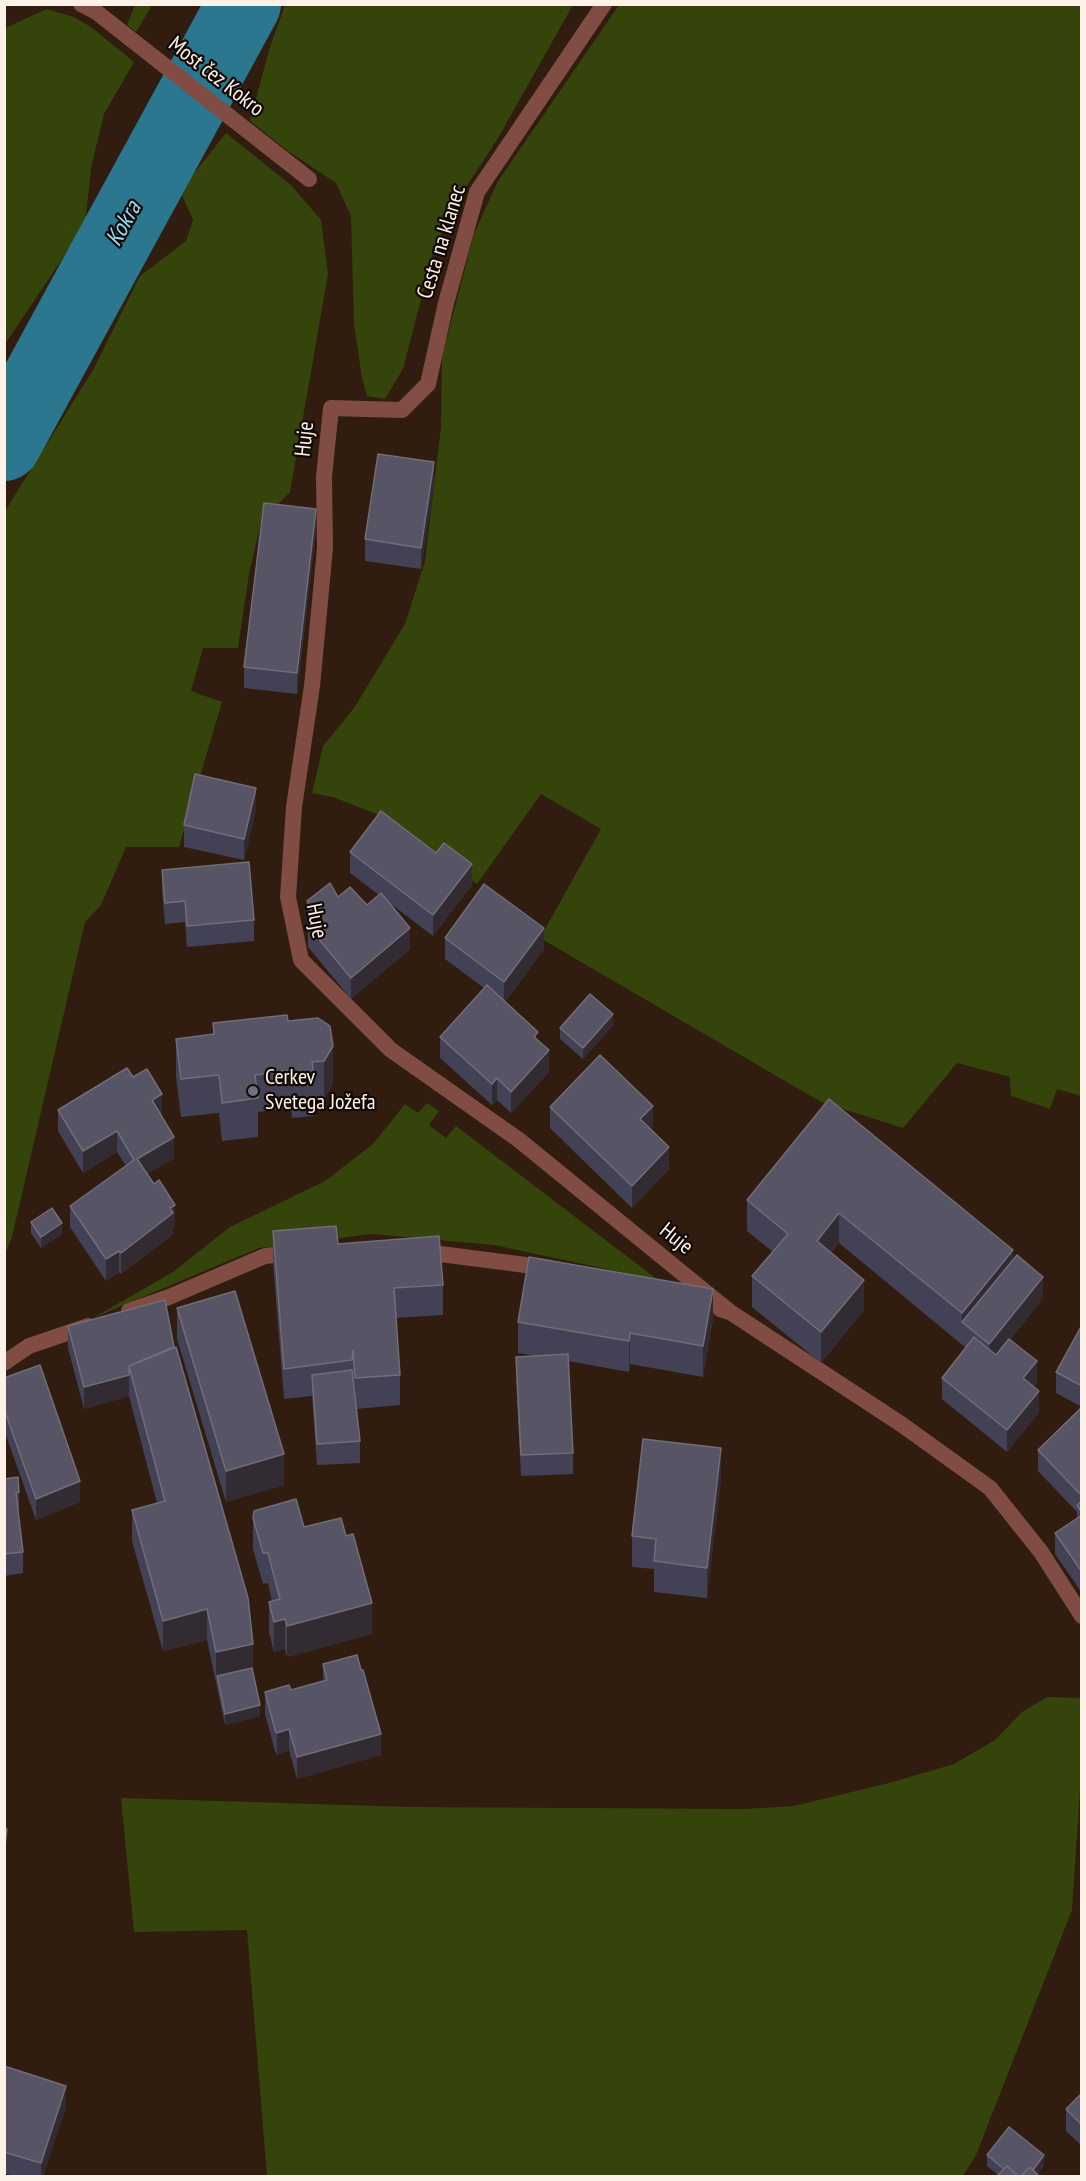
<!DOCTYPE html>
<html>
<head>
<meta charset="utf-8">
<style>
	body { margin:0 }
	#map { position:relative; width:1086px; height:2181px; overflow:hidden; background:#301d0f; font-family:"PT Sans Narrow",sans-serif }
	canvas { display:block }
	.frame { position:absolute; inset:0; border:6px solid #fef1e8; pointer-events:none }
</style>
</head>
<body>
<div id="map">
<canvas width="1086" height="2181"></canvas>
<div class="frame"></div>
</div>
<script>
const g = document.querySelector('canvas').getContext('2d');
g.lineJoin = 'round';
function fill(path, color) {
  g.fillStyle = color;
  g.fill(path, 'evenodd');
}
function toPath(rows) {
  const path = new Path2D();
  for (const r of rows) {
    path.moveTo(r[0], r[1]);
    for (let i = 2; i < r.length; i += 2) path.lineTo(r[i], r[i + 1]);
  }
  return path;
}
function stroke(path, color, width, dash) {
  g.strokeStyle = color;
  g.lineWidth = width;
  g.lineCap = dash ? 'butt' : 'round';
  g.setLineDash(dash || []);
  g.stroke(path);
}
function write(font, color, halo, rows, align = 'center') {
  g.font = font + ' "PT Sans Narrow",sans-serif';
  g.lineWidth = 4.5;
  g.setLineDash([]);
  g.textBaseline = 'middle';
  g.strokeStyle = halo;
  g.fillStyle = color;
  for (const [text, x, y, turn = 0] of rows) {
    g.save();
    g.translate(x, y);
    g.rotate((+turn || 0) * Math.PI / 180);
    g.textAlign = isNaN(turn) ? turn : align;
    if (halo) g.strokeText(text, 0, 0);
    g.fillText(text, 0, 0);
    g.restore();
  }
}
fill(toPath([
	[135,5,152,5,136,32,127,25],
	[285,5,573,5,498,138,457,201,433,253,403,369,385,399,367,396,362,378,354,324,351,216,336,183,288,151,250,121,269,50],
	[619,5,1081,5,1081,1096,1057,1089,1050,1109,1011,1096,1010,1077,957,1063,903,1128,821,1102,540,938,601,829,541,794,477,884,394,821,333,797,312,793,323,746,354,708,405,624,425,561,441,427,442,356,474,234,498,181],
	[47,9,74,17,91,27,134,62,104,114,91,168,85,225,5,344,5,28],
	[226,133,291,185,321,220,328,274,290,492,261,522,249,574,238,648,203,648,191,691,222,702,179,847,126,847,101,905,85,922,12,1237,5,1255,5,511,93,370,140,276,186,241,193,220,182,195,191,177],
	[427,1103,439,1111,429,1125,446,1138,456,1126,658,1280,494,1245,371,1234,259,1248,93,1318,173,1272,230,1227,325,1181,373,1144,405,1104,418,1113],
	[1047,1697,1081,1698,1081,1775,1072,1910,976,2155,963,2176,267,2176,247,1930,134,1932,121,1798,410,1807,744,1809,794,1806,889,1783,954,1764,995,1740,1022,1712]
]), '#35440a');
stroke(toPath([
	[4,444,244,4]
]), '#2b778f', 74);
stroke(toPath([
	[95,11,309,179]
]), '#804c43', 16);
stroke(toPath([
	[81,4,95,11],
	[604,4,477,192,446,303,428,384,402,410,331,408,324,477,325,548,312,686,294,807,288,897,301,960,391,1050,519,1140,730,1312],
	[417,1251,549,1268],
	[720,1309,730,1312,901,1424,990,1488,1041,1552,1082,1616],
	[129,1311,169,1297,265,1256,293,1253],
	[4,1363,29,1346,88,1326]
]), '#804c43', 16);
fill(toPath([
	[434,484,421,569,365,561,365,539],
	[316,530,297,694,244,688,244,667],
	[256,810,244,860,184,847,184,825],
	[350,852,472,885,433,936,391,904,410,949,351,999,308,947,308,926,307,922,307,901,338,897,367,905,379,895,350,873],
	[162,870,254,920,254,941,187,947,185,922,165,924,162,891],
	[445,938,544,949,505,1002,538,1040,549,1072,511,1113,497,1100,492,1105,440,1058,440,1037,484,988,445,959],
	[318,1018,333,1084,324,1099,314,1100,314,1116,292,1118,291,1108,258,1112,258,1137,222,1141,219,1113,181,1117,176,1077,176,1039,213,1034,213,1023,288,1021],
	[613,1025,583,1059,560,1039,560,1028],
	[133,1077,162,1115,161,1116,174,1158,147,1174,175,1226,173,1228,173,1234,121,1274,119,1272,106,1281,70,1227,70,1206,126,1166,117,1152,83,1173,58,1131,58,1110],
	[829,1099,1013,1259,1043,1298,1010,1340,1037,1383,1033,1387,1039,1412,1007,1452,942,1399,942,1378,966,1348,839,1243,831,1253,864,1310,821,1363,752,1307,752,1276,773,1252,747,1231,747,1200],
	[550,1107,653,1128,651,1130,669,1169,632,1208,550,1128],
	[31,1222,62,1234,41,1248,31,1233],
	[273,1231,443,1285,443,1315,396,1318,400,1375,400,1405,356,1409,360,1441,360,1463,317,1465,312,1396,284,1399,273,1262],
	[177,1308,284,1485,226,1502,177,1339],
	[713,1319,703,1377,630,1364,629,1372,568,1361,573,1453,573,1474,521,1476,516,1379,516,1357,538,1356,518,1353,518,1322],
	[1082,1325,1082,1407,1056,1393,1056,1372],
	[68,1326,174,1347,253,1673,260,1716,225,1725,207,1640,163,1651,132,1541,132,1510,157,1503,129,1396,84,1409,68,1348],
	[4,1378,80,1502,36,1520,4,1430],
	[1082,1407,1082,1593,1055,1554,1055,1533,1077,1519,1077,1512,1038,1471,1038,1450],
	[721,1478,707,1598,654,1592,654,1569,632,1567,632,1536],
	[4,1479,19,1492,19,1513,18,1514,23,1552,23,1573,4,1576],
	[253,1518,372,1634,287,1657,285,1649,274,1652,269,1632,269,1602,272,1601,268,1583,263,1584,253,1549],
	[323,1664,381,1755,297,1779,289,1750,277,1755,275,1751,265,1714,265,1692,291,1690,323,1681],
	[4,2066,66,2107,43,2176,15,2176,4,2173],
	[1082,2093,1082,2146,1066,2131,1066,2109],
	[987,2155,1044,2166,1037,2175,998,2175,987,2166]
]), '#424155');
fill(toPath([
	[434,462,434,484,421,569,421,548],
	[316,509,316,530,297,694,297,673],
	[256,788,256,810,244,860,244,839],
	[472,864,472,885,433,936,433,915],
	[410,928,410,949,351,999,351,978],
	[544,928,544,949,504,1003,504,982],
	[613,1014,613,1025,583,1059,583,1048],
	[333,1046,333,1084,324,1099,324,1061],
	[549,1050,549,1072,511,1113,511,1092],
	[497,1078,497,1100,492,1105,492,1084],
	[162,1094,162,1115,152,1121,152,1100],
	[653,1106,653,1128,640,1141,640,1119],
	[117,1131,117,1152,83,1173,83,1151],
	[174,1137,174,1158,137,1180,137,1159],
	[669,1147,669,1169,632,1208,632,1186],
	[175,1205,175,1226,173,1228,173,1234,121,1274,121,1253,170,1208],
	[839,1213,839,1243,817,1271,817,1241],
	[62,1223,62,1234,41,1248,41,1237],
	[1013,1250,1013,1280,962,1322,962,1313],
	[119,1251,119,1272,106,1281,106,1259],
	[1043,1277,1043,1298,989,1366,989,1344],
	[864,1280,864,1310,821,1363,821,1332],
	[713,1289,713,1319,703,1377,703,1346],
	[630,1333,630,1364,629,1372,629,1341],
	[1037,1361,1037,1383,1023,1400,1023,1378],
	[129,1375,129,1396,84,1409,84,1387],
	[1039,1391,1039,1412,1007,1452,1007,1430],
	[721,1448,721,1478,707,1598,707,1568],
	[284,1454,284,1485,226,1502,226,1471],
	[80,1481,80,1502,36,1520,36,1499],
	[372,1603,372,1634,287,1657,287,1626],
	[207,1609,207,1640,163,1651,163,1621],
	[285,1619,285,1649,274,1652,274,1622],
	[253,1644,253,1674,217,1676,216,1682,216,1652],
	[260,1705,260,1716,225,1725,225,1714],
	[289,1729,289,1750,277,1755,277,1733],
	[381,1734,381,1755,297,1779,297,1757],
	[7,1829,7,1840,4,1863,4,1852],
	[66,2086,66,2107,43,2176,41,2176,41,2163],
	[1044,2155,1044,2166,1036,2176,1027,2176]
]), '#322b32');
const building = toPath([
	[378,454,434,462,421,548,365,539,378,454],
	[264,503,316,509,297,673,244,667,264,503],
	[195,774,256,788,244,839,184,825,195,774],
	[381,811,436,853,444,843,472,864,433,915,350,852,381,811],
	[249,862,254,920,187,926,185,901,165,903,162,870,249,862],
	[330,883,338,897,350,887,367,905,381,893,410,928,351,978,308,926,315,920,307,901,330,883],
	[484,884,544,928,504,982,445,938,484,884],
	[487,985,538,1032,534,1037,549,1050,511,1092,497,1078,492,1084,440,1037,487,985],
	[590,994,613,1014,583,1048,560,1028,590,994],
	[287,1015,288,1021,318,1018,330,1026,333,1046,324,1061,312,1062,314,1078,292,1080,291,1070,255,1075,258,1098,222,1103,219,1075,181,1079,176,1039,214,1034,213,1023,287,1015],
	[600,1055,653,1106,640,1119,669,1147,632,1186,550,1107,600,1055],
	[127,1068,133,1077,147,1069,162,1094,152,1100,174,1137,137,1159,154,1184,159,1180,175,1205,170,1208,173,1213,121,1253,119,1251,106,1259,70,1206,134,1160,117,1131,83,1151,58,1110,127,1068],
	[829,1099,1013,1250,962,1313,839,1213,817,1241,864,1280,821,1332,752,1276,788,1234,747,1200,829,1099],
	[52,1208,62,1223,41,1237,31,1222,52,1208],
	[336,1226,338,1244,439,1236,443,1285,394,1288,400,1375,355,1378,353,1350,352,1360,284,1369,273,1231,336,1226],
	[1017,1255,1043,1277,989,1344,962,1322,1017,1255],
	[529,1257,713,1289,703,1346,630,1333,629,1341,518,1322,529,1257],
	[235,1291,284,1454,226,1471,177,1308,235,1291],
	[165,1300,174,1347,129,1366,129,1375,84,1387,68,1326,165,1300],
	[1082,1325,1082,1386,1056,1372,1082,1325],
	[974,1337,996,1355,1009,1339,1037,1361,1023,1378,1039,1391,1007,1430,942,1378,974,1337],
	[176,1347,248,1598,253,1644,216,1652,207,1609,163,1621,132,1510,165,1501,129,1366,176,1347],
	[568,1354,573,1453,521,1455,516,1357,568,1354],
	[40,1365,80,1481,36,1499,4,1409,4,1378,40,1365],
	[352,1370,360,1441,317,1444,312,1375,352,1370],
	[1082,1407,1082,1496,1038,1450,1082,1407],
	[643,1439,721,1448,707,1568,654,1561,656,1539,632,1536,643,1439],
	[18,1477,19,1492,16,1493,23,1552,4,1554,4,1479,18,1477],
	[296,1499,304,1527,341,1518,346,1536,353,1534,372,1603,287,1626,285,1619,274,1622,269,1602,280,1599,268,1553,263,1553,253,1518,254,1511,296,1499],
	[1082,1501,1082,1513,1077,1505,1082,1501],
	[1082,1515,1082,1572,1055,1533,1082,1515],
	[357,1655,361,1670,363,1670,381,1734,297,1757,289,1729,277,1733,275,1730,265,1692,289,1685,291,1690,327,1680,323,1664,357,1655],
	[252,1668,260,1705,225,1714,217,1676,252,1668],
	[4,1829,7,1829,4,1852,4,1829],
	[4,2066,66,2086,41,2163,4,2152,4,2066],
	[1082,2093,1082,2125,1066,2109,1082,2093],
	[1009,2127,1044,2155,1033,2170,1030,2167,1021,2176,1018,2176,1007,2166,1004,2169,987,2155,1009,2127],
	[1007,2166,1018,2176,997,2176,1007,2166],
	[1030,2167,1039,2176,1021,2176,1030,2167]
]);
fill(building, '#565465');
stroke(building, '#716d79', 1.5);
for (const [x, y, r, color] of [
	[253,1091,6,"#6b7280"]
]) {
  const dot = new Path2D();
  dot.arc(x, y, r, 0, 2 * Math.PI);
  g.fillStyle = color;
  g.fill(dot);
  stroke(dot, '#120905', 2);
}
write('22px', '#fef1e8', '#120905', [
	["Most čez Kokro",216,77,38],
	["Cesta na klanec",442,242,-73],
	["Huje",305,439,-84],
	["Huje",316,921,79],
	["Huje",676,1239,39]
]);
write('22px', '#fef1e8', '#120905', [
	["Cerkev",265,1078],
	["Svetega Jožefa",265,1103]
], 'left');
write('italic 24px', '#95ddf7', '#120905', [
	["Kokra",124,224,-61]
]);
</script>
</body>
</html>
